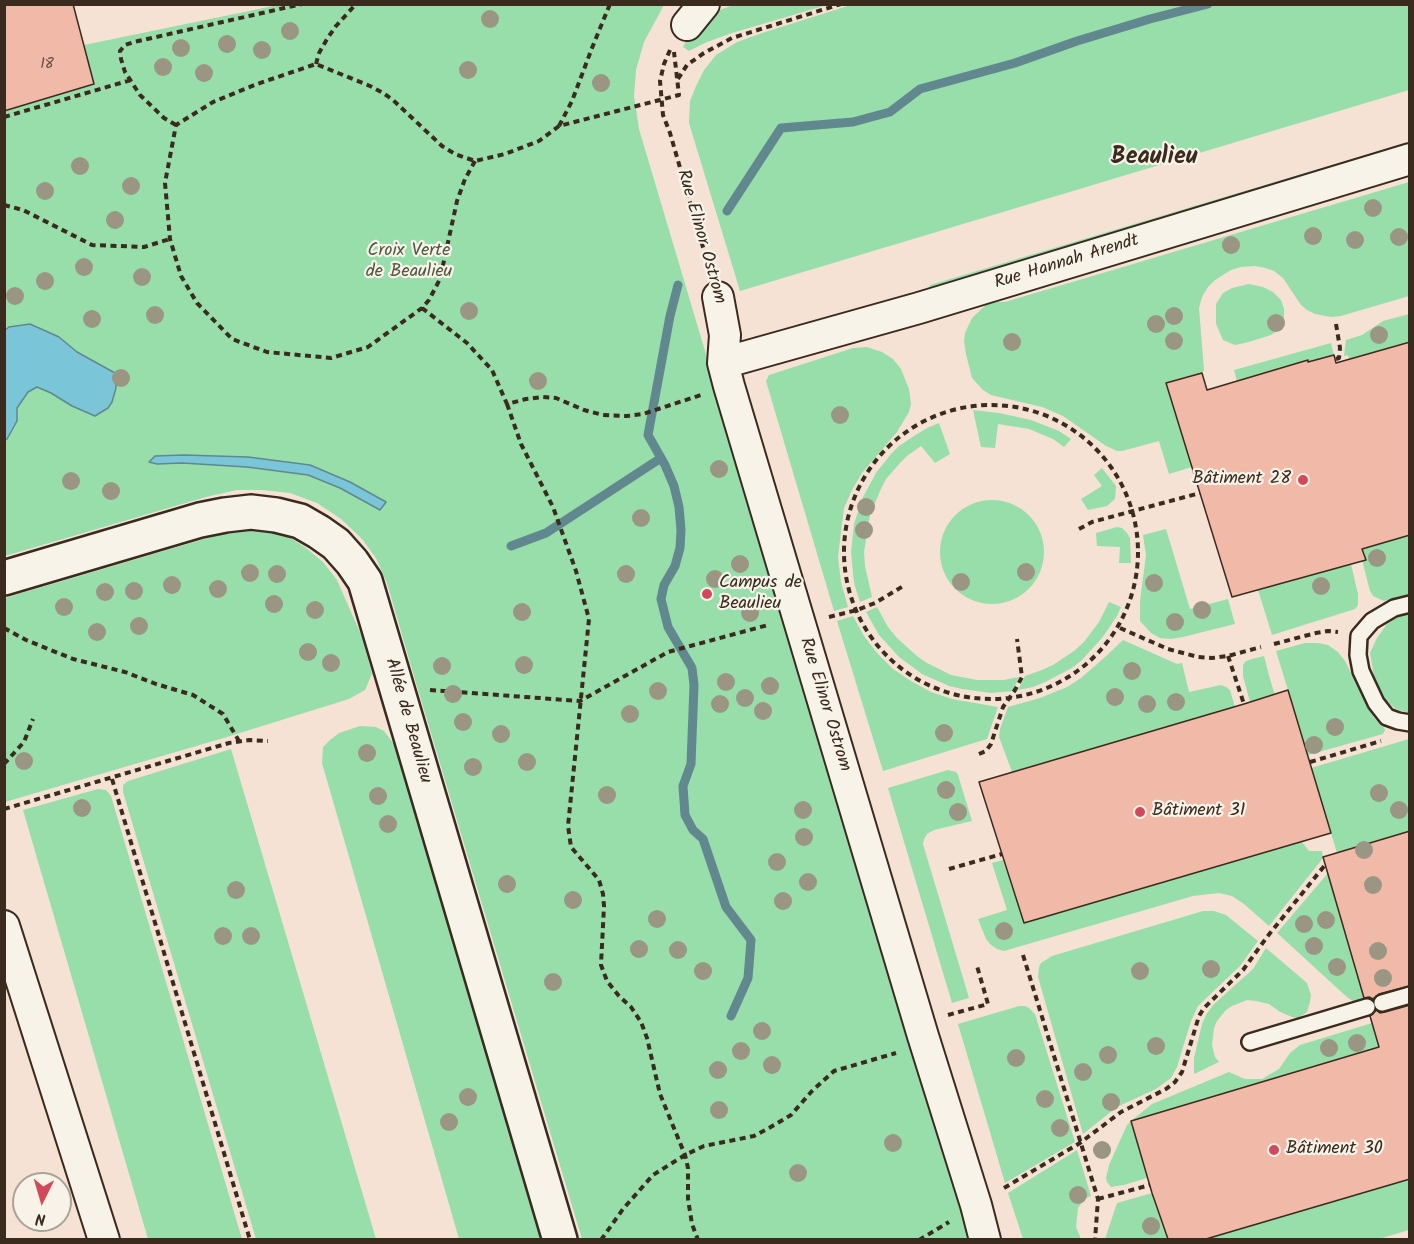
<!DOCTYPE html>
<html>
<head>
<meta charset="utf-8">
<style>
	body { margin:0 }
	#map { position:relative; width:1414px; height:1244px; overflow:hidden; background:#f5e2d4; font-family:Kalam,sans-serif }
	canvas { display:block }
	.frame { position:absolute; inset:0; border:6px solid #3b2a1e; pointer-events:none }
	.north { position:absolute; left:12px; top:1172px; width:60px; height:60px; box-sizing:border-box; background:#f7f3e8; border:2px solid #aca397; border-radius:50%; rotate:185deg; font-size:16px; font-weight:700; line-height:24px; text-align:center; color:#3b2a1e }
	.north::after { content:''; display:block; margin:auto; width:21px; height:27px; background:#d1495b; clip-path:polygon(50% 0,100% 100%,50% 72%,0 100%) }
</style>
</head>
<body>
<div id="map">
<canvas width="1414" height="1244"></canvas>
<div class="frame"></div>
<div class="north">N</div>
</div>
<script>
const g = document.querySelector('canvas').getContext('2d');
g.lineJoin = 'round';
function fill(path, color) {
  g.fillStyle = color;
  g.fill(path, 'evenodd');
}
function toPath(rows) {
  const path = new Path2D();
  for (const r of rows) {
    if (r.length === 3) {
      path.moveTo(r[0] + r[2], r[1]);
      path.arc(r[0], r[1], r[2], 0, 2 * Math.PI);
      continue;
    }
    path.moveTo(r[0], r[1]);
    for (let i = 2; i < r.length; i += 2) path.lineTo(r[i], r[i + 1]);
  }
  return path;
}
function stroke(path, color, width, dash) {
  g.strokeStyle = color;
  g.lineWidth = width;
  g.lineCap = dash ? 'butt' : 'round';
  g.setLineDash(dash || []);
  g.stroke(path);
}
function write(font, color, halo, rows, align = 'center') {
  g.font = font + ' Kalam,sans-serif';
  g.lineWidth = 4.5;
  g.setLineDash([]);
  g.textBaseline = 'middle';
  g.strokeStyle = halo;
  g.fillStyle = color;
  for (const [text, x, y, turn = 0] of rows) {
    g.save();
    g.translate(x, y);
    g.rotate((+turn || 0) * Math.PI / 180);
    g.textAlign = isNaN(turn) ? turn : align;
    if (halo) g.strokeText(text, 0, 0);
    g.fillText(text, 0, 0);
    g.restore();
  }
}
fill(toPath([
	[854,4,1409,5,1409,90,740,291,689,123,690,101,696,86,704,70,716,55,737,42,762,33],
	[278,5,664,5,644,42,636,70,634,96,639,129,969,1239,582,1239,416,683,387,583,376,558,362,539,341,519,317,503,290,493,262,490,237,490,206,497,5,556,5,111,93,85,84,45],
	[733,5,827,5,732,33,707,42,689,51,683,47,686,41,705,20,720,10],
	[1402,144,1405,152,928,290,930,285],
	[1409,182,1409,296,1341,316,1331,317,1315,314,1307,310,1301,305,1283,278,1274,271,1265,268,1255,266,1241,267,1231,270,1215,280,1208,287,1202,297,1199,308,1204,370,1202,373,1166,383,1192,467,1169,474,1159,441,1122,451,1117,451,1106,446,1063,416,1042,407,991,395,983,390,972,378,966,354,964,341,965,333,972,318,987,304,998,302,1005,302],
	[1249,284,1263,287,1273,292,1281,300,1284,309,1284,323,1282,328,1271,335,1249,342,1235,345,1223,340,1216,324,1216,304,1223,293,1232,288],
	[1409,314,1409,342,1349,359,1348,355,1344,356,1346,340,1362,335,1383,321],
	[1331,343,1334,355,1308,362,1307,360,1237,381,1234,370],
	[867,347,882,352,893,359,901,369,909,389,911,404,909,412,897,432,862,473,852,490,844,508,838,557,841,582,848,607,834,611,766,381,769,375,853,348],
	[973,410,999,413,1031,420,1059,431,1071,439,1064,447,1053,439,1029,429,998,424,995,448,981,447],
	[939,423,950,454,935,463,921,446,907,456,900,463,886,479,880,491,870,515,864,552,865,566,872,597,860,602,854,583,851,552,854,524,863,497,876,473,891,454,899,446,914,436,927,428],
	[1102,468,1116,486,1115,499,1107,506,1088,510,1081,499,1102,486,1094,475],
	[992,552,52],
	[1117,527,1122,528,1127,533,1130,538,1131,563,1119,563,1120,547,1097,546,1096,533],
	[246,529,264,530,286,535,306,548,323,562,337,580,362,637,372,674,365,690,349,699,227,737,5,802,5,598,221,534],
	[1166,529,1190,609,1228,599,1235,624,1183,637,1171,639,1160,638,1151,633,1140,621,1140,601,1146,555,1143,535],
	[1409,535,1409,594,1384,601,1373,596,1370,591,1362,560,1365,559,1362,549],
	[1351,564,1358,594,1358,605,1355,609,1272,635,1258,590],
	[1109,602,1121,607,1117,616,1102,638,1082,660,1072,668,1045,682,1033,687,1018,690,1025,676,1042,670,1053,665,1074,651,1084,642,1099,622],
	[877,607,888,627,897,638,917,656,927,663,951,675,977,680,1003,680,1019,677,1013,691,991,693,962,689,949,686,922,674,899,657,879,635,866,612],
	[1409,612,1410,612,1409,713,1396,709,1385,700,1374,676,1370,653,1377,638,1387,624,1402,614],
	[853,616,864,636,877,653,893,669,911,681,931,692,952,699,998,707,987,739,883,771,837,621],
	[1123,640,1177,664,1182,663,1189,692,1221,685,1226,687,1230,690,1235,707,1012,772,999,737,1000,729,1008,707,1040,698,1067,687,1081,678,1104,658],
	[1305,643,1318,643,1328,645,1338,652,1345,661,1369,710,1376,720,1383,726,1385,730,1383,734,1308,755,1276,651],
	[1264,656,1270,679,1295,759,1250,702,1243,676,1243,665,1246,661,1252,659],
	[360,726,376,727,384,731,394,744,541,1239,459,1239,322,763,323,747,330,740,339,733],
	[1409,739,1409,831,1381,840,1352,902,1311,768],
	[231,749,376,1239,256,1239,123,792,123,785,128,781],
	[948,770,956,772,958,775,972,821,934,830,927,834,924,839,923,844,969,998,952,1003,888,788],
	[98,789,106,790,111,796,242,1239,148,1239,23,810],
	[1302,842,1309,851,1322,851,1323,858,1269,926,1244,904,1232,896,1219,893,1193,896,1004,951,997,949,991,945,986,939,978,919,1007,910,992,863,1003,860,1024,923],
	[1328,873,1365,1000,1353,1001,1348,998,1277,933],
	[1203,911,1214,911,1226,915,1258,941,1240,966,1198,1006,1191,1021,1177,1067,1171,1078,1156,1089,1117,1107,1083,1134,1038,977,1039,967,1041,963,1052,956],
	[1266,948,1307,983,1311,995,1310,1002,1307,1012,1298,1018,1292,1017,1280,1012,1269,1004,1256,1001,1247,1000,1232,1006,1226,1010,1217,1021,1214,1028,1212,1045,1215,1057,1219,1062,1194,1074,1194,1058,1202,1024,1206,1015,1213,1005,1253,969],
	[1019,1006,1025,1006,1029,1008,1035,1014,1075,1142,1005,1183,958,1024],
	[1372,1023,1379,1047,1131,1121,1147,1178,1124,1185,1111,1187,1107,1182,1106,1178,1109,1165,1127,1125,1131,1121,1152,1104,1229,1072,1245,1079,1262,1079,1279,1069,1290,1053,1300,1045],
	[1077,1150,1091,1196,1084,1199,1078,1208,1076,1227,1081,1239,1023,1239,1008,1193],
	[1409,1179,1409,1230,1379,1239,1206,1239],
	[1152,1193,1168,1239,1105,1239,1117,1203]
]), '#97deab');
const water = toPath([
	[30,324,59,337,77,352,115,373,116,388,112,402,108,408,95,416,72,406,51,393,37,387,28,392,17,408,17,421,7,439,5,440,5,330,9,327,30,324],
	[184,455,248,457,310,465,350,482,386,502,380,510,340,488,308,475,247,467,182,463,157,464,149,462,155,456,184,455]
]);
fill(water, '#7ac6d8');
stroke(water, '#61888e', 1.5);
stroke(toPath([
	[727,211,781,128,853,122,875,116,890,112,920,89,1015,63,1077,41,1150,19,1208,4],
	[678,285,670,316,648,435,665,465,674,486,679,507,681,530,680,548,675,566,664,585,661,599,668,627,692,668,694,685,691,764,683,786,685,815,693,830,703,839,726,907,751,940,748,978,731,1016],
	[511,546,546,533,661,458]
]), '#61888e', 9);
const building = toPath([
	[4,4,73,4,94,84,4,111,4,4],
	[1410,342,1410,535,1362,549,1366,560,1232,597,1166,383,1202,373,1207,390,1308,360,1308,362,1334,355,1336,363,1410,342],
	[1288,690,1331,833,1024,923,979,782,1244,704,1288,690],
	[1410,831,1410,986,1379,994,1373,999,1369,997,1364,998,1323,857,1410,831],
	[1410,1005,1410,1179,1206,1239,1168,1239,1152,1193,1131,1121,1379,1047,1370,1016,1376,1010,1380,1013,1385,1012,1410,1005]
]);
fill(building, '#f1b9a7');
stroke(building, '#3b2a1e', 1.5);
const service = toPath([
	[1410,604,1394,608,1372,621,1359,636,1358,655,1361,671,1376,703,1387,717,1398,721,1410,723],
	[1382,1003,1410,995],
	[1250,1042,1367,1007]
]);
const minor = toPath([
	[687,25,704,4],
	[718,297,725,335,723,363,729,386,923,1036,976,1205,985,1240],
	[723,363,919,308,1410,159],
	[4,926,104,1240]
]);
const tertiary = toPath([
	[4,578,200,520,225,515,251,512,276,515,300,521,319,532,336,544,352,562,365,581,560,1240]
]);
stroke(service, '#3b2a1e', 20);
stroke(minor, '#3b2a1e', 34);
stroke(tertiary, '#3b2a1e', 38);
stroke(toPath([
	[670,50,664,64,660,81,663,115,670,133,709,268],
	[316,64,319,53,327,39,336,26,356,4],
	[678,79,687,65,704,53,732,38,841,4],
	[4,117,131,80],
	[176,125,164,118,140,95,125,72,121,59,120,51,125,45,134,42,302,4],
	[559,126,572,101,592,48,610,4],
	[475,161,465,179,457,201,440,279,429,300,422,308,368,347,331,358,267,352,232,339,197,303,181,276,170,239,165,183,176,125,213,102,257,84,316,64,370,86,383,93,393,100,442,146,455,154,475,161,505,154,539,141,559,126,679,95,674,52],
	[4,205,23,210,92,245,144,247,170,239],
	[422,308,467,343,492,370,507,404,526,399,543,397,556,398,584,410,603,415,627,416,643,414,701,395],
	[1336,359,1339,358,1340,348,1336,324],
	[507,404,521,444,553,507,576,571,589,619,568,826,571,847,599,880,603,894,604,906,601,965,607,981,619,996,631,1007,641,1022,647,1038,660,1094,685,1155,688,1168,688,1199,692,1224,698,1240],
	[991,552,147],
	[1079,529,1092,522,1200,493],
	[829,617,857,610,875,603,905,585],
	[4,628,26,640,73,659,125,672,156,684,193,695,223,714,239,741],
	[1120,628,1168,649,1198,657,1212,658,1228,656,1261,647],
	[1274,644,1316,633,1328,631,1338,632],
	[1228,656,1244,704],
	[430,690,580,701,668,652,768,625],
	[979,754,986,751,991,744,1003,707,1015,690,1022,677,1017,639],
	[1310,762,1381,741],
	[4,764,24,742,33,719],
	[112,779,250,1240],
	[4,809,229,743,249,740,268,741],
	[949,869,1002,854],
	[1023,955,1098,1199,1095,1240],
	[948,1015,988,1004,977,966],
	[1004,1188,1080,1143,1121,1112,1166,1089,1175,1082,1182,1072,1199,1016,1204,1008,1243,970,1267,937,1325,865],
	[1098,1199,1150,1185],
	[601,1240,623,1209,653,1175,685,1155,704,1146,754,1136,769,1128,791,1115,812,1091,834,1071,896,1053],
	[919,1240,949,1222]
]), '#3b2a1e', 4, [6, 4.5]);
stroke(service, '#f7f3e8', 15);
stroke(minor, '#f7f3e8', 30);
stroke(tertiary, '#f7f3e8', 33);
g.fillStyle = '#9b9683';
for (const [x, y] of [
	[490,19],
	[290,31],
	[227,44],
	[181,48],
	[262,50],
	[163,67],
	[468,70],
	[204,73],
	[601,83],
	[80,166],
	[131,186],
	[45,191],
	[1373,208],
	[115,220],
	[1313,236],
	[1399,237],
	[1355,240],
	[1231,245],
	[84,267],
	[142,277],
	[45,281],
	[15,296],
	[469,311],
	[155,315],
	[1174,316],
	[92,319],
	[1276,323],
	[1156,324],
	[1379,335],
	[1174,341],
	[1012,342],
	[121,378],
	[538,381],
	[840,415],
	[719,469],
	[71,481],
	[111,491],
	[866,507],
	[641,518],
	[864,530],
	[1377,558],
	[740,564],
	[1026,572],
	[250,573],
	[277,574],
	[626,574],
	[715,579],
	[961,582],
	[1154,583],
	[172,585],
	[1321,586],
	[218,589],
	[134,591],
	[105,592],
	[274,604],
	[64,607],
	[315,610],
	[1202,610],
	[522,612],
	[750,613],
	[1175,622],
	[139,626],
	[97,632],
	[308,652],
	[331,663],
	[524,665],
	[442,666],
	[1132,671],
	[726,682],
	[770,686],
	[658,691],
	[453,694],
	[1115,697],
	[745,698],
	[1176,702],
	[720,704],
	[1147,704],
	[763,711],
	[630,714],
	[463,722],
	[1335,727],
	[944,733],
	[501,734],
	[1314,745],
	[367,753],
	[24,761],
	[527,762],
	[473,767],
	[946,790],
	[1379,793],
	[607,795],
	[378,796],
	[82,808],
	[803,810],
	[1399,810],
	[958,812],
	[388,824],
	[804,837],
	[1364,850],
	[777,862],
	[808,882],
	[507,884],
	[1373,885],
	[236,890],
	[573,900],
	[783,901],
	[657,919],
	[1326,920],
	[1304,924],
	[1004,931],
	[223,936],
	[251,936],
	[1314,946],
	[639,949],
	[678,950],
	[1378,951],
	[1337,967],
	[1211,969],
	[703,971],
	[1140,971],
	[1383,978],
	[553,982],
	[762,1031],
	[1357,1043],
	[1156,1046],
	[1329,1048],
	[741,1051],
	[1108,1055],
	[1016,1058],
	[772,1065],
	[718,1070],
	[1083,1072],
	[468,1097],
	[1045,1099],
	[1111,1102],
	[719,1110],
	[449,1122],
	[1060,1128],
	[893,1143],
	[1102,1150],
	[798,1173],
	[1078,1195],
	[1151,1226]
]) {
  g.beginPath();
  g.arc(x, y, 9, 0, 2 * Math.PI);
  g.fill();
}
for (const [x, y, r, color] of [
	[1303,480,6,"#d1495b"],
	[707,594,6,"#d1495b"],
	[1140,812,6,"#d1495b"],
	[1274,1150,6,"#d1495b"]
]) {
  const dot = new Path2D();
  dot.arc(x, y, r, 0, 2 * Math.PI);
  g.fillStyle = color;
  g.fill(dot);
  stroke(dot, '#f7f3e8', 2);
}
write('15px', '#684e40', null, [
	["18",47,65]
]);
write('18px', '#3b2a1e', '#f7f3e8', [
	["Rue Elinor Ostrom",700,237,74],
	["Rue Hannah Arendt",1067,263,-17],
	["Rue Elinor Ostrom",824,705,73],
	["Allée de Beaulieu",407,721,74]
]);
write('18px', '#525741', '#f7f3e8', [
	["Croix Verte",409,252],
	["de Beaulieu",409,273]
]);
write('18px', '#3b2a1e', '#f7f3e8', [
	["Bâtiment 28",1291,480,"right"],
	["Campus de",719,584],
	["Beaulieu",719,605],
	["Bâtiment 31",1152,812],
	["Bâtiment 30",1286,1150]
], 'left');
write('bold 24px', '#3b2a1e', '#f7f3e8', [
	["Beaulieu",1154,159]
]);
</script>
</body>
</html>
